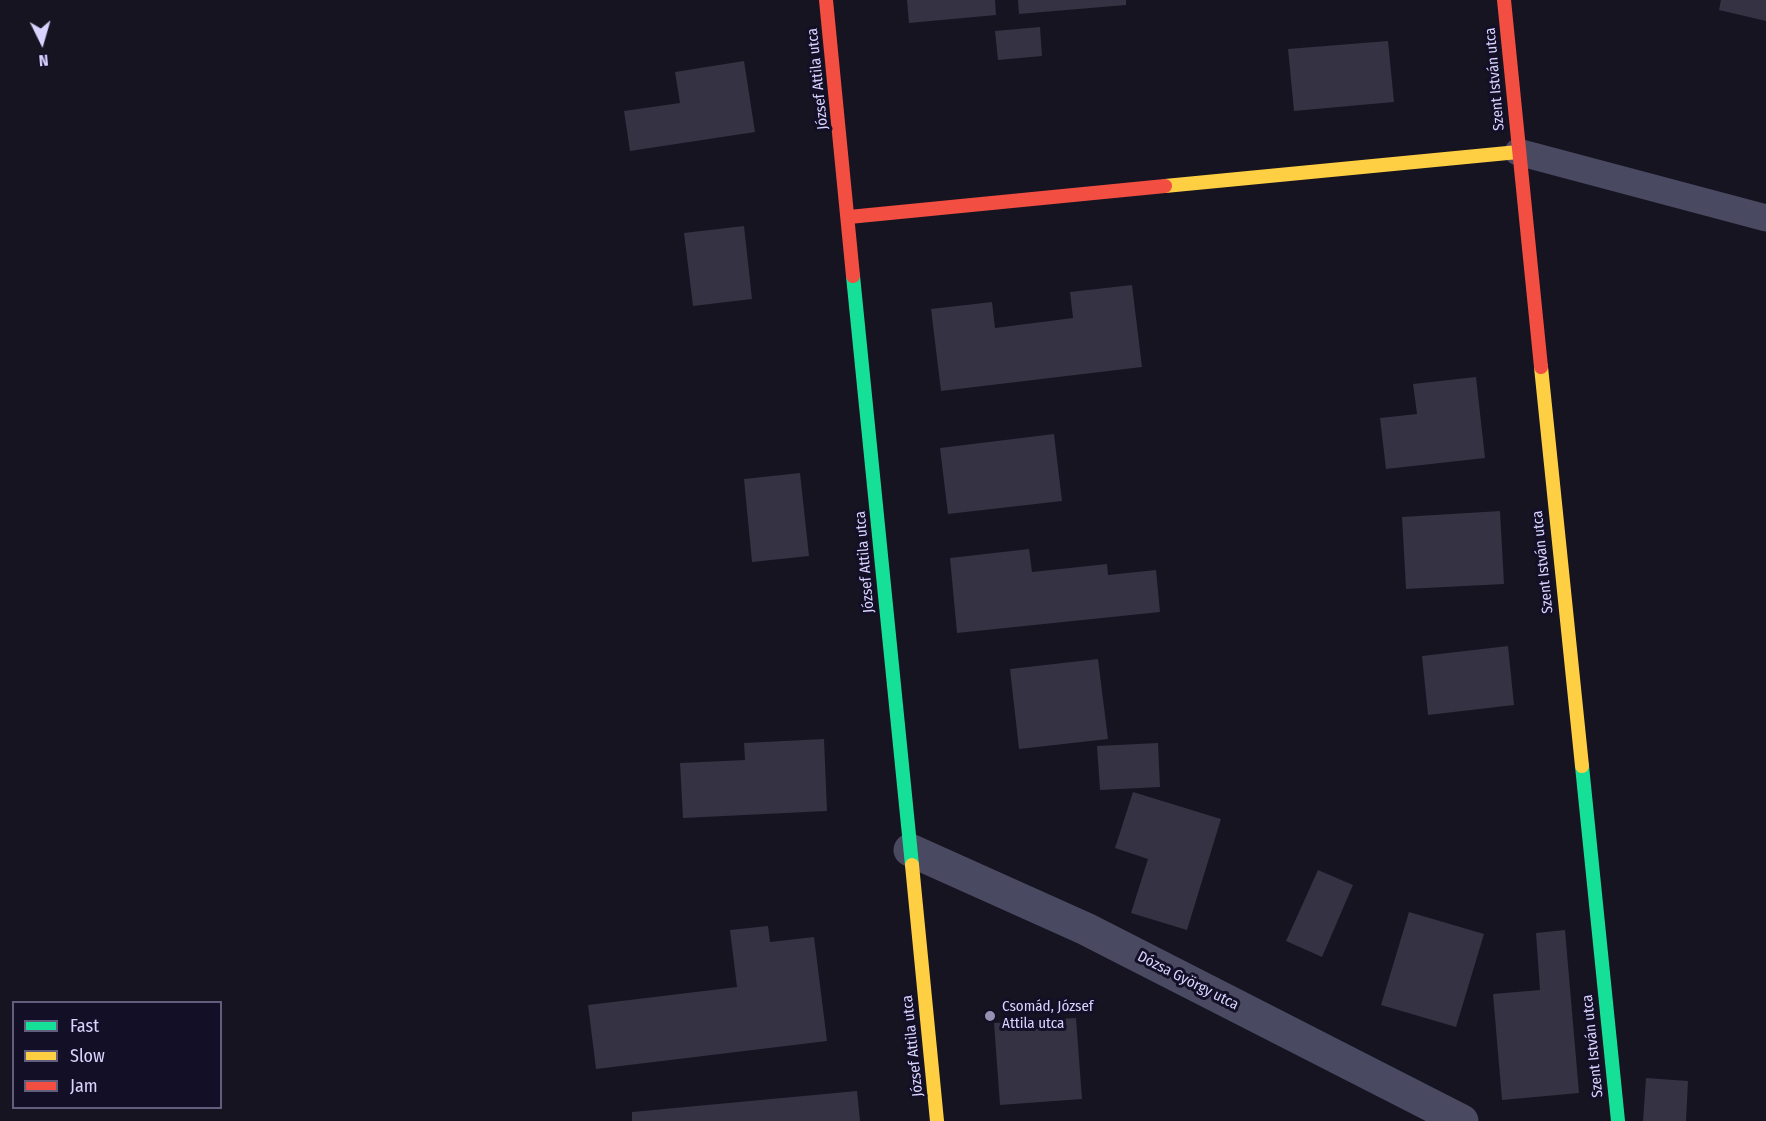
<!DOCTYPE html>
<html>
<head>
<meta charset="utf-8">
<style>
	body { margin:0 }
	#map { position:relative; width:1766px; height:1121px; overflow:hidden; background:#161421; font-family:"Fira Sans Condensed",sans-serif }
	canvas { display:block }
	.legend { position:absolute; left:12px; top:1001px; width:210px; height:108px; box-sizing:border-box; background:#130f26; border:2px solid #625e7d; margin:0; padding:8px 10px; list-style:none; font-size:18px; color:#d9d4ff }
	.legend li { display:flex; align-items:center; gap:12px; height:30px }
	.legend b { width:30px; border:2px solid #625e7d }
	.north { position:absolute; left:12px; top:12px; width:60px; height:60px; -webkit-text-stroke:4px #130f26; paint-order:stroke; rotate:175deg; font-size:16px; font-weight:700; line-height:24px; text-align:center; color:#d9d4ff }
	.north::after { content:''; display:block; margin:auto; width:21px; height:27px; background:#d9d4ff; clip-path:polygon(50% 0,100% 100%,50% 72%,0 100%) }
</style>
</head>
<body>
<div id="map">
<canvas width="1766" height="1121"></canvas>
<ul class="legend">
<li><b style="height:8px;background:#16e098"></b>Fast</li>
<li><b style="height:8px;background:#ffcf43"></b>Slow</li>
<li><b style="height:8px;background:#f24e42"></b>Jam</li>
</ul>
<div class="north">N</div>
</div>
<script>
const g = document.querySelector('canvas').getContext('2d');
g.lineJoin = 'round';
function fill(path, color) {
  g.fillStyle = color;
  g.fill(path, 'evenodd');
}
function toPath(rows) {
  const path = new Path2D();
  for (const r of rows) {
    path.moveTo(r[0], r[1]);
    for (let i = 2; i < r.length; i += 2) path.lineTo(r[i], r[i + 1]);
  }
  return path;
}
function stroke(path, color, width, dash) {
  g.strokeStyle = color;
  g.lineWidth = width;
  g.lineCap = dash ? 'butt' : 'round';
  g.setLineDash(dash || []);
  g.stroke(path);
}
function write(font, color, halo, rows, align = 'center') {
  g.font = font + ' "Fira Sans Condensed",sans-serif';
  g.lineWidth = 6;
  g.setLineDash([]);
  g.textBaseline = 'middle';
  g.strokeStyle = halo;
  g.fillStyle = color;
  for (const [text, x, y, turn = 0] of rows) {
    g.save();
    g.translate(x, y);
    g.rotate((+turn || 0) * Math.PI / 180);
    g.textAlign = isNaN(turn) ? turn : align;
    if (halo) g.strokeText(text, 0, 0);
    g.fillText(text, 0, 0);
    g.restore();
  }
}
fill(toPath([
	[907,0,995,0,996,15,909,23],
	[1018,0,1126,0,1126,5,1019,14],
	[1721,0,1766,0,1766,21,1719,10],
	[1040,27,1042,56,998,60,995,31],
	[1388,41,1394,102,1294,111,1288,49],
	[744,61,755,132,630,151,624,111,680,103,675,72],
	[744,226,752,299,693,306,684,233],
	[1132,285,1142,367,941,391,931,309,992,302,995,328,1073,318,1070,292],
	[1476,377,1485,458,1386,469,1380,418,1417,414,1413,384],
	[1054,434,1062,501,948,514,940,448],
	[800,473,809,556,752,562,744,479],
	[1500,511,1504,584,1406,589,1402,517],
	[1029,549,1032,572,1107,564,1108,575,1156,570,1160,612,957,633,950,558],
	[1508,646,1514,705,1428,715,1422,656],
	[1098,659,1108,739,1019,749,1010,669],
	[824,739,827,811,683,818,680,763,745,760,744,743],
	[1158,743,1160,787,1100,790,1097,746],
	[1133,792,1221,819,1187,930,1131,913,1148,859,1115,848],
	[1318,870,1353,885,1322,957,1286,941],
	[1409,912,1484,934,1456,1027,1381,1005],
	[768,926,770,942,814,937,827,1041,596,1069,588,1005,737,987,730,930],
	[1565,930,1579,1093,1502,1100,1493,994,1540,990,1536,933],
	[1076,1018,1082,1099,1000,1105,994,1023],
	[1646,1078,1688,1081,1686,1121,1643,1121],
	[857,1091,860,1121,632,1121,632,1112]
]), '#343243');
stroke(toPath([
	[1518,152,1766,218]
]), '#4a4962', 27);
stroke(toPath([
	[910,850,1086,929,1462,1121]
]), '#4a4962', 33);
stroke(toPath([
	[853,276,912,865],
	[1582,766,1618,1121]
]), '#16e098', 14);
stroke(toPath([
	[1165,186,1518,152],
	[1541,367,1582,766],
	[912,865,937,1121]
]), '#ffcf43', 14);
stroke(toPath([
	[826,0,853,276],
	[1504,0,1541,367],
	[849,217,1165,186]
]), '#f24e42', 14);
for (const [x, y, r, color] of [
	[990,1016,6,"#9591b1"]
]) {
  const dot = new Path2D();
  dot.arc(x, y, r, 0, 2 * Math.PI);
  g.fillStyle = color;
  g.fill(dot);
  stroke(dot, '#130f26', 2);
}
write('15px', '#d9d4ff', '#130f26', [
	["József Attila utca",818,79,-96],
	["Szent István utca",1495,79,-95],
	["József Attila utca",865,562,-95],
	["Szent István utca",1543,562,-96],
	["Dózsa György utca",1188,981,27],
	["József Attila utca",913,1046,-96],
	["Szent István utca",1593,1046,-96]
]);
write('15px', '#d9d4ff', '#130f26', [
	["Csomád, József",1002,1007],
	["Attila utca",1002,1024]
], 'left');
</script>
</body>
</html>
